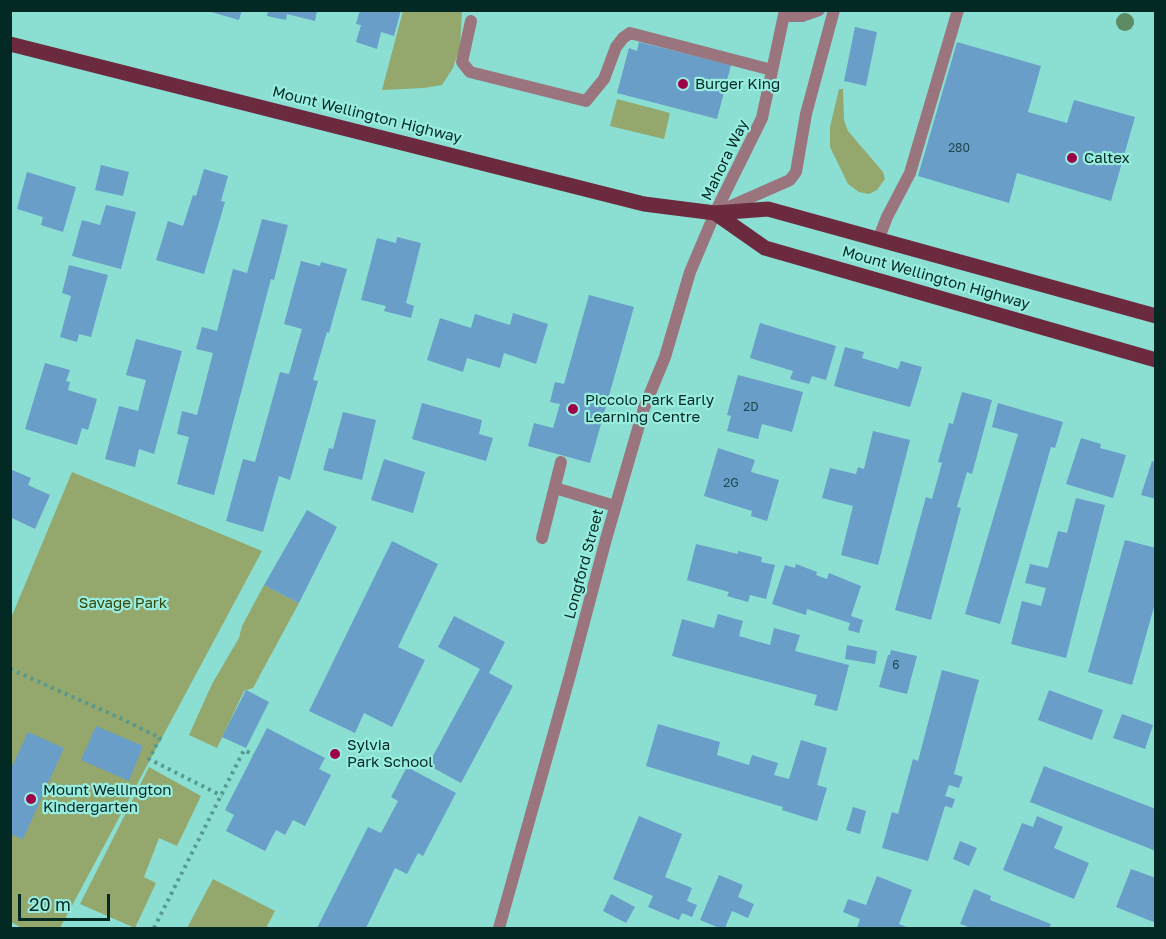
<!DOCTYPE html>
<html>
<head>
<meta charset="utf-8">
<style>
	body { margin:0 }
	#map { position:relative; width:1166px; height:939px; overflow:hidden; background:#8bdfd2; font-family:"Golos Text",sans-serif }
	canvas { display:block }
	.frame { position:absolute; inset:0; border:12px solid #032924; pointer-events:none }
	.scale { position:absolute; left:18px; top:894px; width:92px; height:27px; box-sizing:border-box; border:3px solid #032924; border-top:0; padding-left:8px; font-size:18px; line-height:21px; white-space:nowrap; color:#032924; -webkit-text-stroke:4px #98eddf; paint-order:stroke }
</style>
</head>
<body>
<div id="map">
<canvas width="1166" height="939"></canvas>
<div class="frame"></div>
<div class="scale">20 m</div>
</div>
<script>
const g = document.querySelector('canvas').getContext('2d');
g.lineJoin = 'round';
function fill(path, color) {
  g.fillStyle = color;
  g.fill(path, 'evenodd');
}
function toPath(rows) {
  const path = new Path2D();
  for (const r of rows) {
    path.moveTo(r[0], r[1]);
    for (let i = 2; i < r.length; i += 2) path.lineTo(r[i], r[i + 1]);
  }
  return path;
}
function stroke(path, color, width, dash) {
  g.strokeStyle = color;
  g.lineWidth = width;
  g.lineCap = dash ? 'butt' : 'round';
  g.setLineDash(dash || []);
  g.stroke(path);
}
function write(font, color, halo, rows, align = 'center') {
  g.font = font + ' "Golos Text",sans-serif';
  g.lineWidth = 4.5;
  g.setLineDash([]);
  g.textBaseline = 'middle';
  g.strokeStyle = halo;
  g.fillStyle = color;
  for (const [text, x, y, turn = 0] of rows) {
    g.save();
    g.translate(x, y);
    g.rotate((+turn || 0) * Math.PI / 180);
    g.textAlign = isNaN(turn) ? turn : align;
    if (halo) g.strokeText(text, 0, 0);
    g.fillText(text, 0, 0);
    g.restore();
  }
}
fill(toPath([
	[403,11,462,11,460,47,453,68,442,85,424,88,382,90],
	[839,89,843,89,844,120,848,131,883,172,885,179,877,190,869,194,859,192,848,184,830,147,830,127],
	[617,99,670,113,664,139,610,126],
	[72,472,262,551,60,928,22,928,11,922,11,618],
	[264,585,299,603,253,688,244,691,217,748,189,735,212,684,239,638,242,626],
	[149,767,201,796,177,846,159,838,144,877,156,883,135,928,80,904],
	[213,879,275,911,266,928,187,928]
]), '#94a76d');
fill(toPath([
	[204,10,242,10,239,20],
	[268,10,317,10,315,21,287,14,286,20,267,16],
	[360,10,401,10,394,36,381,32,377,49,356,42,361,25,356,24],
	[855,27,877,32,866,86,844,81],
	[639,42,731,65,717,119,617,93,629,48,637,51],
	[957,42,1041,66,1028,112,1067,123,1074,100,1135,117,1111,201,1017,173,1009,203,918,176],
	[101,165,129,172,123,196,95,190],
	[204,169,228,176,221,201,225,202,204,274,156,260,168,221,183,226,193,195,196,196],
	[27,172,76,187,63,232,41,225,43,217,17,209],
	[106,205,136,212,121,269,72,256,82,220,100,225],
	[262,219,288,225,274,280,271,279,214,495,177,484,189,437,177,434,182,411,197,415,213,353,196,349,202,327,217,331,233,269,247,273],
	[397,237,421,243,406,303,414,306,411,318,384,311,386,306,361,300,377,238,396,243],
	[301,261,320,266,321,262,347,269,329,333,327,332,313,380,318,381,290,480,279,476,263,532,226,521,243,459,255,462,280,372,289,374,302,329,284,324],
	[69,265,108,275,91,337,79,334,77,342,60,337,71,296,62,293],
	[589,295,634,307,590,463,528,446,534,423,553,428,560,404,550,402,555,382,564,384],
	[513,313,548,324,536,364,504,353,500,368,467,358,463,372,427,360,440,318,471,328,475,314,510,325],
	[760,323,836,346,826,380,812,376,809,384,790,379,793,371,750,358],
	[136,339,182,351,154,454,139,449,135,467,105,459,119,406,138,411,146,380,126,375],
	[845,347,864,352,862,358,898,369,901,361,922,367,910,407,834,386],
	[45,363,70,370,66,381,70,382,68,390,97,399,88,430,82,428,77,445,25,429],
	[738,375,803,392,792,432,762,424,758,439,727,431,731,416,727,415],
	[962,392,992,400,972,474,967,472,957,507,961,508,931,620,895,610,926,497,932,499,942,463,938,462,949,423,953,424],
	[422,403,482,420,479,434,493,438,486,461,412,439],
	[998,403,1063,422,1055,448,1051,447,1000,624,965,614,1018,434,992,427],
	[343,412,376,420,362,480,323,470,329,448,333,449],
	[873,431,910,440,878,565,841,555,853,506,822,498,830,468,856,474,858,467,864,469],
	[1081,438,1101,444,1100,448,1126,455,1113,498,1066,484],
	[718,448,755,460,751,472,779,480,767,521,751,516,752,511,704,496],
	[384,459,425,472,413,513,371,500],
	[1152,461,1156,463,1156,499,1141,495],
	[10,469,31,478,28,485,50,495,35,529,10,517],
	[1076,498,1105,505,1066,658,1011,644,1022,601,1041,606,1046,588,1025,583,1030,564,1048,568,1058,531,1067,533],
	[307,510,337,527,299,603,264,585],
	[1125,540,1156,548,1156,600,1132,685,1088,672],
	[392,541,438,564,398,647,425,660,392,727,364,713,355,733,309,711],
	[696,544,738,554,738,551,762,557,761,562,775,565,766,599,750,595,748,602,727,596,729,592,687,580],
	[796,564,817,572,816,575,827,579,829,573,861,586,851,616,863,620,859,633,848,630,850,623,807,609,806,615,772,604,785,565,795,568],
	[718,614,743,621,739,636,770,645,774,628,800,635,795,651,849,665,837,711,814,705,817,695,672,656,682,619,714,628],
	[454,616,505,642,489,673,513,686,461,783,428,765,480,669,438,647],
	[847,645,877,651,875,664,845,659],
	[891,650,917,656,907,694,879,687,888,655,890,655],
	[942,670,979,680,954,774,963,777,959,788,949,785,945,796,955,799,952,808,945,806,928,861,882,848,892,812,898,814,913,759,918,761],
	[246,690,269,702,246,748,222,737],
	[1049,690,1103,710,1092,740,1038,720],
	[1122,714,1153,725,1145,749,1113,738],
	[658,724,720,742,717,755,749,765,752,755,778,763,774,775,789,779,801,740,827,748,817,785,827,788,817,821,782,810,783,807,646,766],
	[96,726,143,746,129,781,81,760],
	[267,728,325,758,319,769,331,775,305,826,293,820,285,835,276,830,265,851,226,831,234,815,225,810],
	[28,732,64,748,23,839,10,834,10,771],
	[1044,766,1156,809,1156,851,1030,802],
	[407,767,456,793,423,856,418,853,407,874,395,868,366,928,317,928,368,827,381,833,398,801,391,797],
	[853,807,866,811,860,834,846,830],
	[639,816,682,834,665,877,692,888,687,901,697,905,692,917,682,913,679,920,648,907,653,896,613,879],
	[1037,816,1063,827,1054,848,1089,863,1074,899,1003,870,1022,823,1033,827],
	[960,841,977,848,969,866,953,859],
	[1131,869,1156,878,1156,923,1116,907],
	[719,875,743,885,738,897,754,904,748,918,732,911,725,928,719,928,700,920],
	[877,876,912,890,899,924,909,928,857,928,860,919,843,912,848,899,866,905],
	[974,889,991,896,990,900,1051,924,1049,928,971,928,960,924],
	[611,894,635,907,626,923,603,911]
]), '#699ec9');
stroke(toPath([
	[10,669,120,718,160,738,149,759,222,796],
	[154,928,244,750,254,755]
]), '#56998f', 4, [3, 4.5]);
stroke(toPath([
	[784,16,802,16,819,10],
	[471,21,462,62,470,72,586,101,604,79,616,47,623,38,630,33,772,70],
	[722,210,790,180,796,172,806,114,834,10],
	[715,213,762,118,785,10],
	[878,240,887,217,910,173,958,10],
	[555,488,615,506],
	[542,538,561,462]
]), '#9b757e', 12);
stroke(toPath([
	[499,928,570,675,606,539,644,408,665,357,690,272,715,213]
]), '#9b757e', 12);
stroke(toPath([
	[10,44,644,204,715,213,768,209,1156,316],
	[715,213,765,248,1156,360]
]), '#6b2a3e', 15);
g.fillStyle = '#5d8b63';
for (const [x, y] of [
	[1125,22]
]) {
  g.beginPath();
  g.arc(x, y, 9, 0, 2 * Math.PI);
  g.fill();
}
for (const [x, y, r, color] of [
	[683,84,6,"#9d034b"],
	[1072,158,6,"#9d034b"],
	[573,409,6,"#9d034b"],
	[335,754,6,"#9d034b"],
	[31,799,6,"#9d034b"]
]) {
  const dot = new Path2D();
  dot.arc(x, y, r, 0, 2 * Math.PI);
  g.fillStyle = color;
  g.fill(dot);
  stroke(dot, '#98eddf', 2);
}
write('12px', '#1c464d', null, [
	["280",959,148],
	["2D",751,407],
	["2G",731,483],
	["6",896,665]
]);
write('15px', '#032924', '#98eddf', [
	["Burger King",695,84],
	["Caltex",1084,158],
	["Piccolo Park Early",585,400],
	["Learning Centre",585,417],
	["Sylvia",347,745],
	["Park School",347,762],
	["Mount Wellington",43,790],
	["Kindergarten",43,807]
], 'left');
write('15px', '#032924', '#98eddf', [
	["Mount Wellington Highway",367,115,14],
	["Mahora Way",725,160,-64],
	["Mount Wellington Highway",936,278,16],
	["Longford Street",584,564,-75]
]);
write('15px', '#374608', '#98eddf', [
	["Savage Park",123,603]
]);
</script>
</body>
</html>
